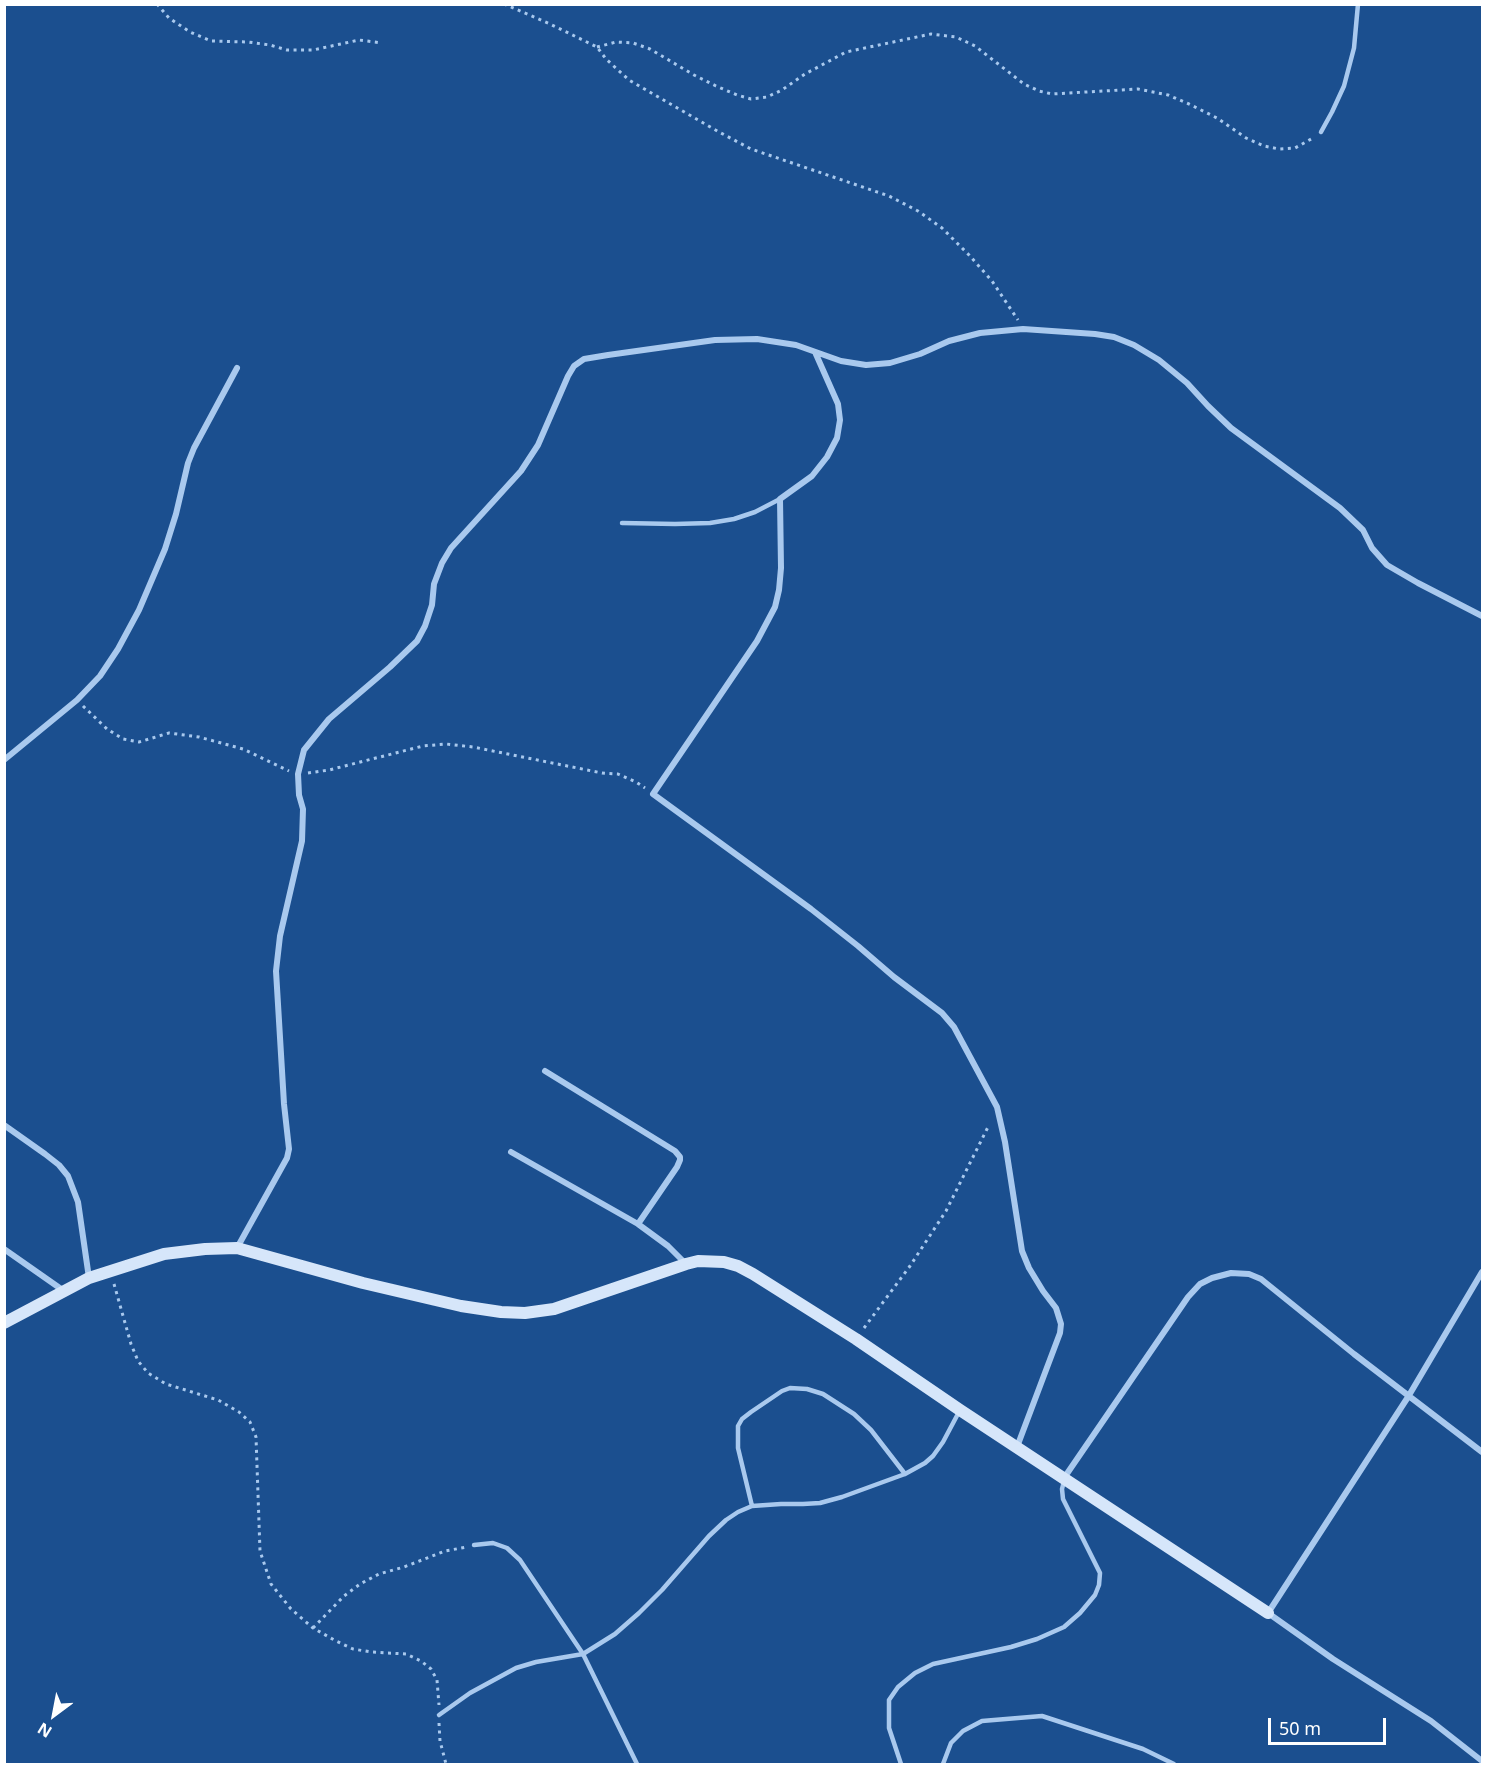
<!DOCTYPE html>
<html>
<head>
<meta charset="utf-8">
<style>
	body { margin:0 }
	#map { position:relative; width:1487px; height:1769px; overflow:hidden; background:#1b4f8f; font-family:"Noto Sans",sans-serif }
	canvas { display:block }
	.frame { position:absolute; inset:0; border:6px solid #fff; pointer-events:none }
	.north { position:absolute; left:24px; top:1685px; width:60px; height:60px; -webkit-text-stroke:4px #1b4f8f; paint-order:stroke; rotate:212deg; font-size:16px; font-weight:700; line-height:24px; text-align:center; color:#fff }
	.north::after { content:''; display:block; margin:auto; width:21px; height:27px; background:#fff; clip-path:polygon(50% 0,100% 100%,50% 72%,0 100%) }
	.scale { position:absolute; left:1268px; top:1718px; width:118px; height:27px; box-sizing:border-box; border:3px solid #fff; border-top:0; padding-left:8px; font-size:18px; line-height:21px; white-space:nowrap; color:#fff; -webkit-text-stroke:4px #1b4f8f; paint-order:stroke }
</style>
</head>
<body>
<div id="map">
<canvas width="1487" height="1769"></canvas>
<div class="frame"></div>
<div class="north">N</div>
<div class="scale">50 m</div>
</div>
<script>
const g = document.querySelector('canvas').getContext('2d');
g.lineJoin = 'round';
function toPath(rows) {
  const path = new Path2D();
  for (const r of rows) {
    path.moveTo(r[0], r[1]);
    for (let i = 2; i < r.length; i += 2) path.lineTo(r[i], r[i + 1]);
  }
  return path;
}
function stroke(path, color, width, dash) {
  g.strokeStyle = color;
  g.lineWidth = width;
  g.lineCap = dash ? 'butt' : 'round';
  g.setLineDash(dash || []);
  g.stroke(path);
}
stroke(toPath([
	[157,4,169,18,190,32,211,41,248,42,270,45,287,50,313,50,359,40,382,43],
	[504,4,550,24,597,47,606,59,629,80,719,132,751,149,889,196,918,211,942,228,969,255,992,281,1018,320],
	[597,47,616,42,633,43,650,49,694,75,716,86,737,95,751,99,767,97,782,90,805,74,846,52,931,34,956,37,975,46,1024,84,1039,91,1052,94,1138,89,1168,95,1189,104,1217,118,1246,138,1264,146,1279,149,1295,148,1313,138],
	[83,706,107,729,123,739,139,742,169,733,199,737,243,749,289,771],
	[308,773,329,770,423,746,446,744,473,747,602,773,618,774,636,782,645,788],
	[114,1284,131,1344,138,1361,148,1373,166,1384,218,1400,239,1412,250,1422,256,1437,260,1551,271,1584,291,1609,313,1628,336,1641,353,1649,371,1652,406,1654,421,1661,431,1669,437,1680,439,1705],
	[864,1328,910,1266,946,1211,989,1125],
	[313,1628,344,1596,360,1584,379,1574,404,1567,445,1551,467,1547],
	[439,1723,440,1741,446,1764]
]), '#a9c9ee', 3, [3, 4.5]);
stroke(toPath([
	[1321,132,1332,112,1344,86,1354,48,1358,4],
	[622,523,675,524,710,523,734,519,755,512,780,499],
	[752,1506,738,1448,738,1426,742,1419,751,1412,782,1391,790,1388,807,1389,823,1394,854,1414,871,1430,905,1474],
	[474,1545,493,1543,507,1548,520,1560,583,1654,637,1764],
	[439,1715,470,1693,516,1668,536,1662,583,1654,615,1634,639,1613,662,1590,709,1536,726,1520,738,1512,752,1506,781,1504,803,1504,820,1503,842,1497,905,1474,925,1463,933,1456,943,1442,960,1410],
	[901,1764,889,1728,889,1700,898,1687,915,1673,933,1664,1011,1647,1037,1639,1064,1627,1080,1613,1095,1595,1099,1585,1100,1573,1063,1499,1062,1489,1064,1481],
	[943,1764,951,1743,963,1731,982,1721,1042,1716,1143,1749,1174,1764]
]), '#a9c9ee', 4.5);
stroke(toPath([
	[815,352,838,404,840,420,837,438,827,457,812,476,780,499,781,568,779,590,775,607,757,641,653,794,811,909,858,946,894,977,942,1013,954,1027,997,1107,1005,1142,1022,1251,1029,1268,1043,1291,1056,1308,1061,1324,1060,1333,1017,1447],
	[4,760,77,700,100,676,118,649,139,610,165,549,176,514,188,463,194,448,237,368],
	[545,1071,675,1151,680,1157,680,1160,677,1167,638,1224],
	[4,1125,45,1154,59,1165,68,1176,78,1202,89,1278],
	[511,1152,638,1224,668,1246,686,1264],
	[237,1248,287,1158,289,1149,284,1104,276,971,280,936,302,841,303,809,299,795,298,774,304,750,329,719,390,667,417,641,425,626,432,605,434,584,442,563,451,548,521,471,538,445,568,376,574,366,584,359,608,355,715,340,757,339,796,345,841,361,866,365,890,363,920,354,949,341,980,333,1023,329,1095,334,1114,337,1134,345,1159,360,1187,383,1208,406,1231,428,1340,508,1363,530,1372,548,1387,565,1418,583,1482,616],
	[4,1249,64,1291],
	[1482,1272,1408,1397,1268,1613,1333,1659,1431,1721,1482,1761],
	[1064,1478,1188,1297,1200,1284,1212,1278,1231,1273,1249,1274,1261,1279,1354,1354,1482,1452]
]), '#a9c9ee', 6);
stroke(toPath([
	[4,1323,89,1278,164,1254,205,1249,237,1248,363,1283,461,1306,501,1312,525,1313,554,1309,686,1264,698,1261,724,1262,738,1266,753,1274,856,1339,960,1410,1268,1613]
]), '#d6e6fa', 12);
</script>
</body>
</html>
